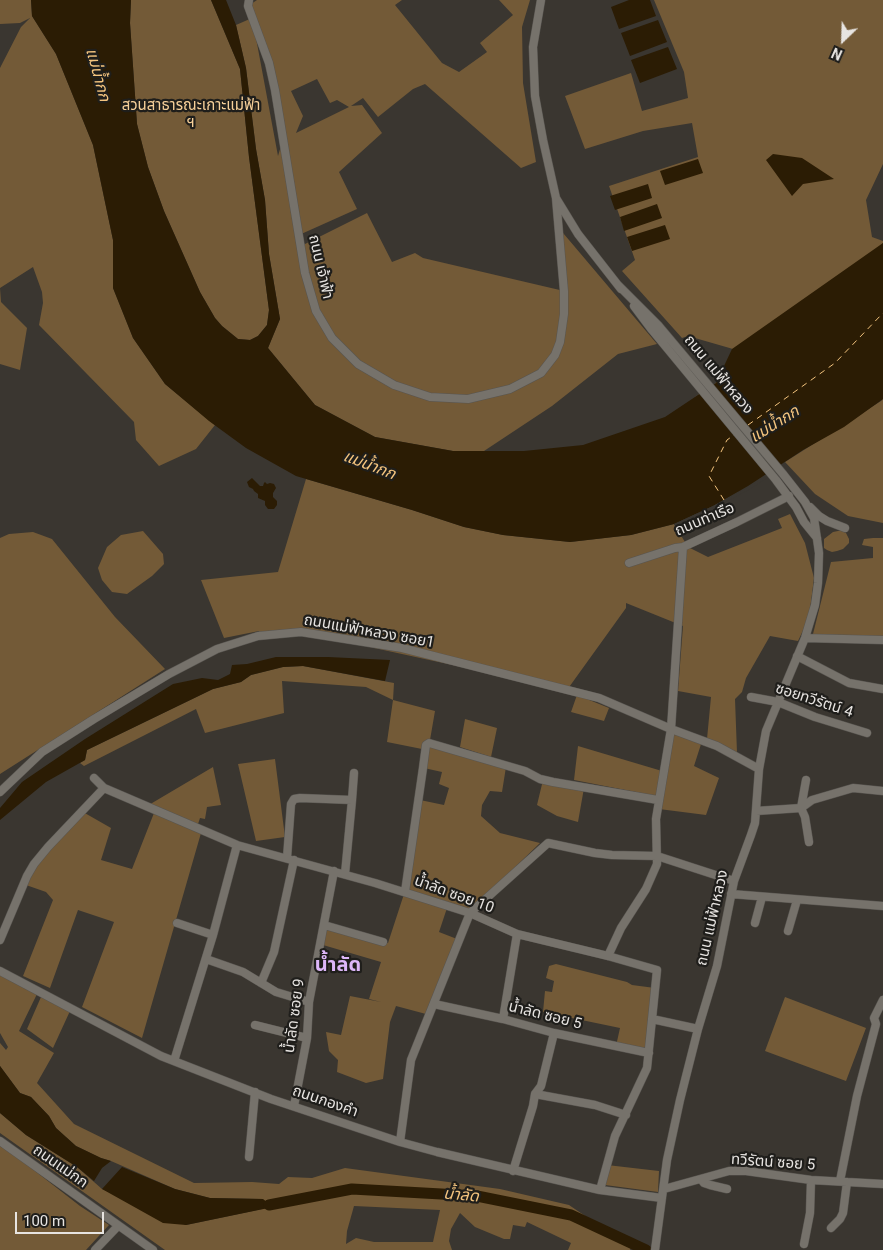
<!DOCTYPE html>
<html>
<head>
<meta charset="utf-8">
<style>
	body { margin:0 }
	#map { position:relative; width:883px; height:1250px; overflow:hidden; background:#3a3630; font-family:Roboto,sans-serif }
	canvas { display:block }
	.north { position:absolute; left:818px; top:15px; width:50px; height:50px; -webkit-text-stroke:4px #1f1e1b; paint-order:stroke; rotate:204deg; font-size:14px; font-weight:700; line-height:20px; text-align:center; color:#e7e4e1 }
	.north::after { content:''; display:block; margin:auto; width:18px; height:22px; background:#e7e4e1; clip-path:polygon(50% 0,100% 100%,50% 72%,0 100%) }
	.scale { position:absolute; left:15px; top:1212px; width:89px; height:22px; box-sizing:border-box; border:2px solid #e7e4e1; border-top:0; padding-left:6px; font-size:15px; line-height:18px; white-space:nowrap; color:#e7e4e1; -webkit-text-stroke:4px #1f1e1b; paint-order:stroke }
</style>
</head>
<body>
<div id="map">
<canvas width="883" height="1250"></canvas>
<div class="north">N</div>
<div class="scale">100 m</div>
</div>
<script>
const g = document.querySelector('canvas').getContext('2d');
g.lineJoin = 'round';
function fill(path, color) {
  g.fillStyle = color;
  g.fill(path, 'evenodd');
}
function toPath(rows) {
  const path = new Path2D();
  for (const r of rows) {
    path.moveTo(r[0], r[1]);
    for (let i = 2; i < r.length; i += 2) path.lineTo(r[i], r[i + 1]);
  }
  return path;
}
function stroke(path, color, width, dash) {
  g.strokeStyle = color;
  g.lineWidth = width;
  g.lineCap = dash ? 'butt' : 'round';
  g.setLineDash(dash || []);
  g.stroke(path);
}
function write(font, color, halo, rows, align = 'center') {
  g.font = font + ' Roboto,"Noto Sans Thai",sans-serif';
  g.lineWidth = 4.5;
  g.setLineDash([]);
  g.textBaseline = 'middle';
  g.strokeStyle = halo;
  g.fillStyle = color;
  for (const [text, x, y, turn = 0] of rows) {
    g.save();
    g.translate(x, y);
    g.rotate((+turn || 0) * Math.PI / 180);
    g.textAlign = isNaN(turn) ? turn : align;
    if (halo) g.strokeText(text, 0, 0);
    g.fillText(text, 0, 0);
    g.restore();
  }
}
fill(toPath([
	[0,0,31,0,32,16,56,54,93,145,113,240,113,288,133,338,165,384,215,425,196,449,159,466,136,440,134,422,39,325,43,303,42,292,33,267,0,288,1,302,27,328,20,370,0,364,0,68,21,27,30,18,20,23,0,24],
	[131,0,211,0,240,69,249,157,269,310,267,325,258,336,250,340,238,339,222,326,215,318,200,292,164,211,148,167,137,124,130,23],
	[257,0,402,0,395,5,442,63,459,72,487,52,480,43,513,15,499,0,530,0,522,27,523,83,536,162,521,168,425,84,413,89,378,117,363,98,351,106,362,105,382,133,339,172,357,209,299,235,301,246,367,213,392,262,415,253,423,258,564,291,558,227,657,344,618,354,552,406,484,451,453,451,375,437,315,405,268,348,280,319,269,254,265,200,256,149,246,68,236,25,252,18,248,6],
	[253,22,269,64,283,139,278,156],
	[317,79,330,103,337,100,349,107,296,133,303,116,291,91],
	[654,0,883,0,883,164,866,200,872,237,883,241,883,243,806,329,693,398,716,383,733,349,688,336,682,338,622,271,635,260,609,186,698,157,692,123,643,131,585,149,565,96,631,73,642,111,688,98,684,72],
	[883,399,883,523,848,516,815,494,785,462,881,401],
	[306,479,412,510,464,527,503,535,570,542,631,535,674,524,688,547,708,557,782,528,778,519,790,514,805,543,814,578,809,618,798,641,770,636,746,678,742,692,735,699,737,753,707,739,711,697,678,691,683,626,626,603,626,608,567,690,301,632,258,636,259,631,224,638,201,580,278,572],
	[143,531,163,554,164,564,152,576,127,594,112,592,102,580,98,568,107,547,121,535],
	[838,531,842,531,846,533,849,539,849,543,843,549,837,551,832,552,827,550,824,548,824,539,833,532],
	[33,532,52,539,115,617,165,669,0,774,0,538,9,534],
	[873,538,883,538,883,640,812,638,831,562,873,558,873,547,862,545,864,539],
	[303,666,394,683,393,700,435,711,430,740,422,749,387,742,393,700,366,687,282,681,284,713,205,733,196,709,84,766,80,763,85,760,87,750,213,689,241,682,251,675,283,667],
	[577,695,609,708,604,721,571,712],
	[465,719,497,728,491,757,460,747],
	[671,729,702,741,694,766,719,778,706,815,659,809],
	[428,746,506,767,502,792,490,791,482,805,481,816,500,833,540,843,471,910,408,890,420,800,444,805,449,788,439,784,442,772,424,768],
	[578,746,662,771,656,796,574,780],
	[275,759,285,837,256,841,238,764],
	[213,767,221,805,207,807,205,819,200,818,197,827,147,806],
	[543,780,584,788,578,822,557,816,537,805],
	[83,812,111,828,101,860,132,869,154,813,201,833,142,1038,82,1007,114,922,78,910,50,988,23,976,53,900,46,892,26,885,38,862],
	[404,894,447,908,439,932,457,939,426,1014,396,1006,390,1022,383,1079,366,1083,337,1072,338,1060,329,1051,326,1032,341,1035,350,996,381,1002,369,999,381,962,323,945,326,926,388,943],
	[556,964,627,982,632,985,655,988,649,1053,616,1046,620,1028,543,1012,545,991,552,992,554,981,546,978,549,966],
	[0,975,37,994,19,1031,54,1053,37,1083,74,1124,194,1183,252,1182,279,1184,288,1177,312,1178,345,1168,500,1189,569,1205,600,1226,634,1241,630,1250,568,1250,571,1243,527,1222,525,1227,513,1225,510,1239,504,1239,475,1227,460,1213,451,1229,449,1241,452,1250,165,1250,0,1133,0,1113,26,1135,77,1167,102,1189,186,1225,272,1207,262,1199,210,1198,175,1189,111,1161,101,1158,76,1146,56,1128,49,1116,31,1097,20,1093,0,1066,0,1043,6,1050,8,1047,0,1033],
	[354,1206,440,1210,433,1242,374,1242,356,1238,346,1244,347,1231],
	[41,997,70,1011,53,1048,27,1029],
	[785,997,866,1028,846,1081,765,1051],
	[0,1146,21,1160,80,1206,109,1225,86,1250,0,1250],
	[607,1165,659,1171,658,1192,605,1185]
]), '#735a37');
fill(toPath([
	[31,0,131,0,130,23,137,124,148,167,164,211,200,292,215,318,222,326,238,339,250,340,258,336,267,325,269,310,249,157,240,69,211,0,226,0,236,25,246,68,256,149,265,200,269,254,280,319,268,348,315,405,375,437,453,451,524,451,583,445,665,417,716,383,732,349,883,243,883,399,844,427,803,450,748,486,713,506,674,524,631,535,570,542,503,535,464,527,412,510,296,476,246,448,209,421,165,384,133,338,113,288,113,240,93,145,56,54,32,16],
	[629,0,650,0,656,16,619,29,611,7],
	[658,20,667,42,630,56,621,33],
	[668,47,677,69,640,83,631,60],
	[773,154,802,158,834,179,803,184,792,196,766,160],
	[698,159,703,173,665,185,660,171],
	[648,184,652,198,615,210,610,196],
	[657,204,662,218,624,231,620,217],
	[665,225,670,239,632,251,627,237],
	[252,478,260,486,263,486,264,483,265,482,267,484,270,483,274,484,276,488,273,493,273,497,277,501,277,505,274,509,268,509,265,505,265,501,258,498,258,494,254,491,253,489,249,487,247,482],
	[276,657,328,657,390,660,385,681,303,666,283,667,251,675,241,682,213,689,87,750,85,760,46,782,0,820,0,808,22,782,85,739,173,684,202,678,218,680,230,674,232,665,247,664],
	[0,1066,20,1093,31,1097,49,1116,56,1128,76,1146,101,1158,111,1161,102,1168,94,1181,77,1167,26,1135,0,1113],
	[122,1167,175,1189,210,1198,263,1199,273,1207,186,1225,163,1223,102,1189]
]), '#2b1c04');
fill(toPath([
	[765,476,767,478,750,489,715,508,675,526,674,524,713,506,748,487]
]), '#3a3630');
stroke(toPath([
	[269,1205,352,1189,477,1196,571,1215,646,1250]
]), '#2b1c04', 11);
stroke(toPath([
	[748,425,835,363,883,313],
	[724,500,709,476,727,440,734,435]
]), '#f4c47e', 1, [6, 5]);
const minor = toPath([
	[249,0,248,6,269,63,275,90,305,273,316,311,332,338,358,364,394,385,430,397,468,399,510,389,541,373,555,355,560,342,564,314,564,291,556,198],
	[541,0,533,47,535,96,543,140,556,198,578,234,621,289],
	[618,285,658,325,783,474,805,502,814,518,819,553,818,583,815,605,805,638,766,731,759,769,755,823,751,835,734,881,717,966,698,1029,680,1100,667,1160,655,1250],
	[634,306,652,330,776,480,796,507,804,522,817,538],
	[810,507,819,516,827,521,845,528],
	[629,563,675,548,683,547,737,522,789,496],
	[805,638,883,640],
	[797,656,849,683,883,689],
	[751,697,778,702,815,717,867,733],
	[94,778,104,788,237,845],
	[0,792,42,752,94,719,169,674,217,649,258,636,301,632,402,648,599,698,671,729,717,746,759,769],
	[352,800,354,773],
	[756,811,801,808,806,780],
	[809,842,805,817,801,808,812,800,853,788,883,791],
	[287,858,291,804,294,799,300,798,352,800,345,874],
	[405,892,423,768,426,745,429,743,525,771,540,779,553,782,658,800],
	[731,894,883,906],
	[177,923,213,935],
	[755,923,762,897],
	[324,925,383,942],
	[788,931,797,900],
	[0,940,27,876,34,864,48,847,104,788],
	[608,956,621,928,646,889,657,864,656,819,671,729,683,547],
	[206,959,243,972,276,992,309,1002],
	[0,971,161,1056,271,1099,400,1142,437,1152,600,1190,662,1198],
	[261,983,274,952,294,860],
	[434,1004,503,1019,554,1033,649,1053],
	[503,1019,517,934],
	[652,1019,698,1029],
	[255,1025,307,1038],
	[174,1061,213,935,237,845,375,883,470,913,517,934,608,956,657,970,647,1068,615,1136,600,1190],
	[535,1094,595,1105,626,1115],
	[294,1106,307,1038,309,1002,334,871],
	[0,1141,153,1250],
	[400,1142,411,1060,470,913,548,843,595,853,612,855,657,856,734,881],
	[249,1157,255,1092],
	[513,1171,533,1106,535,1094,541,1086,554,1033],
	[701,1179,704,1183,710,1185,727,1189],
	[840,1181,857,1096,876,1024,874,1018,883,1000],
	[664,1189,729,1171,746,1171,811,1180,883,1184],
	[831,1228,840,1219,843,1213,847,1182],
	[804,1244,810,1213,811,1180],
	[95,1250,118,1226]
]);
stroke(minor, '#585550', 9);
stroke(minor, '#76726b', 8);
write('15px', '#f8d19a', '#1f1e1b', [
	["สวนสาธารณะเกาะแม่ฟ้า",191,106],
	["ฯ",191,123]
]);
write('15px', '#e7e4e1', '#1f1e1b', [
	["ถนน เจ้าฟ้า",320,267,77],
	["ถนน แม่ฟ้าหลวง",718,375,50],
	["ถนนท่าเรือ",705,520,-23],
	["ถนนแม่ฟ้าหลวง ซอย1",369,632,10],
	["ซอยทวีรัตน์ 4",814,701,18],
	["น้ำลัด ซอย 10",454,895,20],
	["ถนน แม่ฟ้าหลวง",713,918,-77],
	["น้ำลัด ซอย 9",295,1016,-82],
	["น้ำลัด ซอย 5",545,1016,14],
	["ถนนกองคำ",325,1102,19],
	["ทวีรัตน์ ซอย 5",773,1163,4],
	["ถนนแม่กก",60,1167,35]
]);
write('italic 16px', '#f4c47e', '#1f1e1b', [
	["แม่น้ำกก",97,75,75],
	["แม่น้ำกก",775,425,-32],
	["แม่น้ำกก",369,466,21],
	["น้ำลัด",461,1196,5]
]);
write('bold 20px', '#ddb7f9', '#1f1e1b', [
	["น้ำลัด",338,966]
]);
</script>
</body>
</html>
